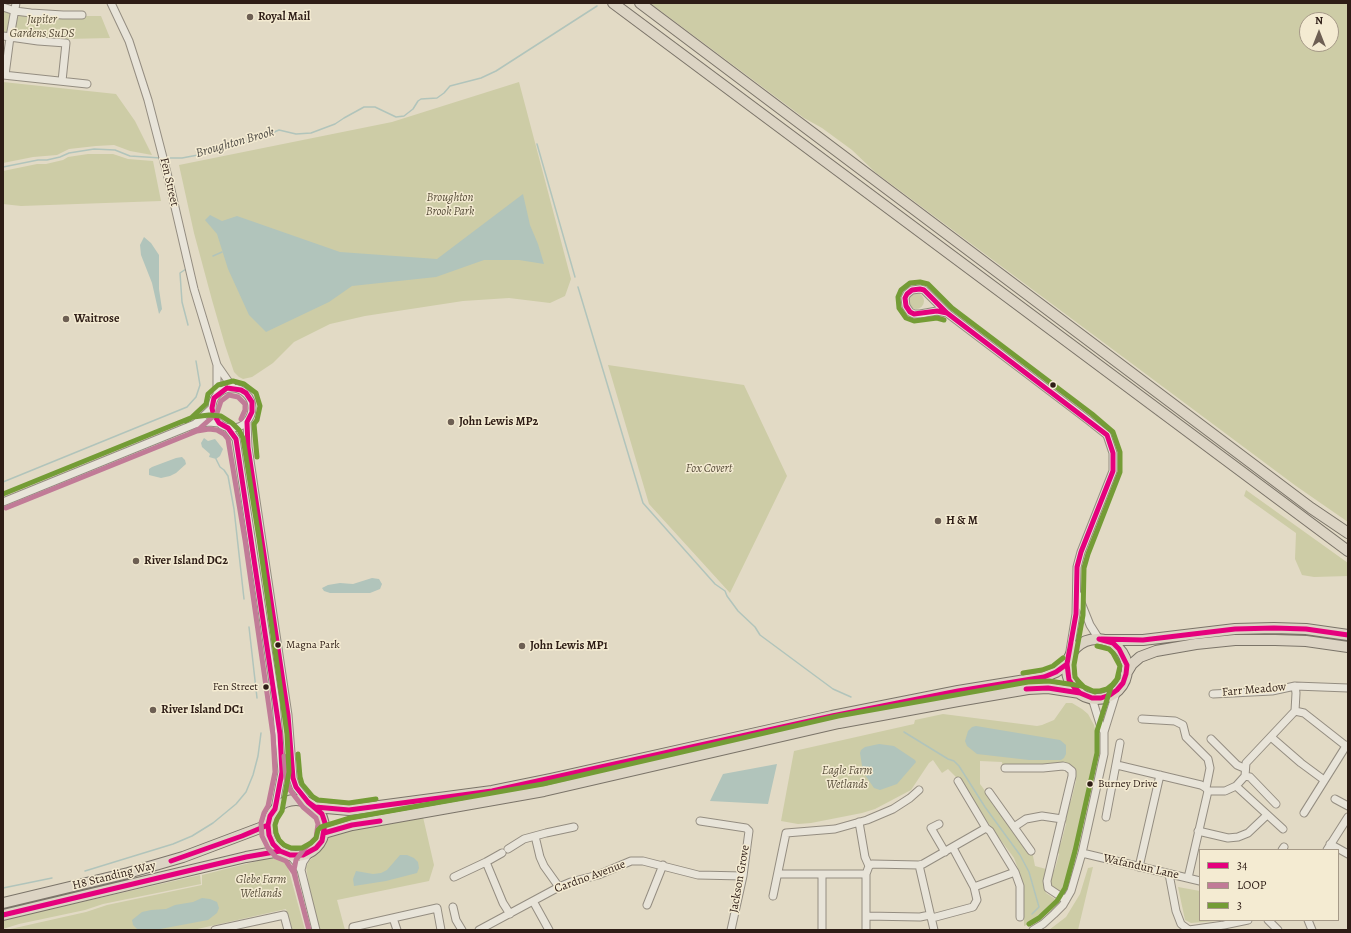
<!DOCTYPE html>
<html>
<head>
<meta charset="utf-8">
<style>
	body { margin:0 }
	#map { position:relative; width:1351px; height:933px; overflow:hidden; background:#e2dac5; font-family:Alegreya,serif }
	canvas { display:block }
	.frame { position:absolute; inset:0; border:4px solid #2e1d16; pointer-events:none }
	.legend { position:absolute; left:1199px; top:849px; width:140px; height:72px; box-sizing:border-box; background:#f4ebd2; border:1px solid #a59987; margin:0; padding:5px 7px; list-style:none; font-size:12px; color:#2e1d16 }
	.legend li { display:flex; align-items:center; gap:8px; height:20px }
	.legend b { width:20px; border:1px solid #a59987 }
	.north { position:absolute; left:1299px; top:12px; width:40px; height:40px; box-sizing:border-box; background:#f4ebd2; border:1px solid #a59987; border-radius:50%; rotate:0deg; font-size:11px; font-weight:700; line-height:16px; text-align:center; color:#2e1d16 }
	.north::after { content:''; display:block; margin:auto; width:14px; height:18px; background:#6d5f53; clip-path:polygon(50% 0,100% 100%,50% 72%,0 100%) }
</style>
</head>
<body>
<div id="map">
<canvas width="1351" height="933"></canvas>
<div class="frame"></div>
<ul class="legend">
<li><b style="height:5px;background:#e5007d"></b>34</li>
<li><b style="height:5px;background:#c17b97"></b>LOOP</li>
<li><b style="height:5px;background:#749c36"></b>3</li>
</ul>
<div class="north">N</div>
</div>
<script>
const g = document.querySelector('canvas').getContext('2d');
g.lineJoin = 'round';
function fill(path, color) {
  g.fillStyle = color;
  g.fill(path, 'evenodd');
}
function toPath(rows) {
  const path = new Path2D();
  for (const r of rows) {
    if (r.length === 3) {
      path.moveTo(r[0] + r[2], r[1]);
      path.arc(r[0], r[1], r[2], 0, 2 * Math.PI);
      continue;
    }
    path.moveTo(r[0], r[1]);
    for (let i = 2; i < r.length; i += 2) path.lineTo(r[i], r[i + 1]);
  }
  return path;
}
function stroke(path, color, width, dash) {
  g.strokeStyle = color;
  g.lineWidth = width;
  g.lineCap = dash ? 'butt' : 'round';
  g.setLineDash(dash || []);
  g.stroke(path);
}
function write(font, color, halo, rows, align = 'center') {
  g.font = font + ' Alegreya,serif';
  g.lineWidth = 3;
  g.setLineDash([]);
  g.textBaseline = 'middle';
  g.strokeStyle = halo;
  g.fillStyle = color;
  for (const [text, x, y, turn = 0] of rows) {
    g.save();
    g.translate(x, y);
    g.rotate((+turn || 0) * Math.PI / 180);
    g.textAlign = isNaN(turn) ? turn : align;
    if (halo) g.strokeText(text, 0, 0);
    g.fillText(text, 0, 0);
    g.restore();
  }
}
fill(toPath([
	[650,3,1348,3,1348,522,1296,486,875,172,852,150,822,128,804,118],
	[1307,20,1331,20,1331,44,1307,44],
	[3,10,83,16,101,16,110,38,66,39,65,41,3,34],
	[3,82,116,94,135,121,152,155,130,151,114,145,96,146,69,149,57,155,33,157,3,163],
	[519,82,571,279,565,296,550,303,509,298,463,301,365,316,330,324,294,342,273,363,252,377,243,379,239,377,234,372,225,345,212,300,194,233,179,165,392,122],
	[88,154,113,154,128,159,153,161,161,201,21,206,3,204,3,171,37,164,46,164,63,160,68,157],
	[916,301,8],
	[608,365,744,385,787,476,730,593,649,504],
	[1246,490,1348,563,1348,576,1314,577,1302,575,1295,559,1296,533,1244,496],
	[1066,703,1072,703,1082,709,1088,714,1094,725,1098,740,1098,757,1069,889,1065,894,1060,895,1050,886,1049,879,1053,871,1055,869,1059,854,1057,852,1059,844,1061,843,1066,824,1064,820,1068,803,1071,801,1076,781,1074,778,1075,769,1003,770,1002,762,980,761,980,784,1033,856,1035,866,1046,869,1043,881,1044,887,1046,893,1058,901,1048,913,1029,924,1024,926,1024,885,1014,858,991,827,957,778,948,769,942,773,933,760,929,763,911,790,875,809,862,813,811,823,798,824,781,821,794,751,914,724,915,720,943,714,1037,726,1042,725,1054,720],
	[423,817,434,865,429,881,337,900,345,930,318,930,312,905,306,867,309,861,322,849,329,834],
	[277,856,286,860,305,930,291,930,286,909,193,930,6,930,86,912,107,905,202,885,202,875],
	[1093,867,1078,930,1049,930,1066,917,1080,894,1088,868],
	[200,875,201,884,103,904,85,910,19,924,3,929,3,920],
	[1178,887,1200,891,1200,920,1228,920,1191,923,1185,920]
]), '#cdcca6');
fill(toPath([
	[523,194,530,225,538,244,544,264,519,260,484,260,436,277,352,286,329,302,266,332,249,315,228,269,217,234,205,220,210,215,222,221,237,216,340,252,437,259],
	[144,237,151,243,159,255,159,289,162,309,159,314,152,283,141,255,140,245],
	[204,438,208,441,215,439,223,449,220,456,216,459,209,457,210,454,202,447,201,443],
	[182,457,185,460,186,464,176,473,170,476,161,478,149,475,149,469,152,467,176,458],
	[372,578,379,579,382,584,380,589,370,593,330,593,324,591,322,588,328,585,340,583,353,584],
	[976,726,1060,740,1066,745,1066,754,1064,758,1061,760,1029,760,977,754,967,746,965,741,968,731,972,727],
	[879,744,894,746,915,760,916,762,897,784,880,790,874,788,863,772,860,753,861,750,865,747],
	[777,764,768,804,710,801,723,774],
	[400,855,407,855,414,858,418,862,419,868,417,873,386,881,354,886,353,879,356,871,373,874,381,873,387,870],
	[202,898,210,899,217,902,219,908,217,913,208,920,155,930,140,930,137,929,133,925,132,920,142,912,151,910,166,909,175,905,193,902]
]), '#b1c4bb');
stroke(toPath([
	[537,144,575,277],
	[165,158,182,158,198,155,260,138,279,130,296,134,311,133,335,124,344,118,364,107,375,107,396,117,404,116,413,109,418,101,421,99,437,98,444,93,450,86,481,78,496,71,597,6],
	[3,167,38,160,47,160,60,157,69,153,94,149,115,150,130,156,161,158],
	[213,256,222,252],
	[186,269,180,273,182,302,188,325],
	[578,287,643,503,715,584,725,591,727,596,738,611,755,627,760,635,833,689,851,697],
	[216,459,220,467,224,470,228,476,234,509,244,599],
	[3,482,187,407,196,397,200,385,196,361],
	[249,627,257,698],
	[904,732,948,759,954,761,959,766,985,807,1020,855,1029,872,1039,907,1032,914],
	[85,871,173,844,192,836,213,823,236,804,246,792,253,775,258,756,261,733],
	[3,888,52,878]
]), '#b1c4bb', 1.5);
const minor = toPath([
	[111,3,129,41,148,100,168,177,194,289,217,365,233,388],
	[3,7,15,11,31,13,63,15,82,15],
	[3,36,38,41,66,43,62,81],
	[3,75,87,84],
	[5,75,10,37,16,3],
	[947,313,937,311,920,314,914,314,910,312,906,306,905,298,907,294,912,290,920,289,924,290,947,313,1088,420,1107,435,1113,453,1113,471,1081,552,1077,567,1076,614,1069,657],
	[232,408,20],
	[217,394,217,365],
	[247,422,248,447,288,715,293,778,296,787,308,802],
	[195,424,212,408],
	[228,428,236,439,276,702,282,772,275,809],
	[3,502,195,424,209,422,219,423],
	[1078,595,1090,625,1099,639],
	[1213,694,1272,691,1295,686,1348,688],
	[1092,698,1100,724,1104,732],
	[1295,711,1296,693,1295,686],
	[1142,719,1175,721,1183,725,1186,737,1208,759,1210,768,1206,788],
	[1271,737,1301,763,1324,780],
	[1211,739,1237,765,1244,768],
	[1117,765,1201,785,1206,788,1208,791],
	[1005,768,1043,768,1063,766,1067,767,1072,771,1072,776,1047,881,1048,888,1066,900],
	[1245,776,1250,777,1276,804],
	[958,781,986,828,990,831,1015,872,1020,886,1020,917],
	[1236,786,1283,829],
	[989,792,1031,851],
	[1335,799,1348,806],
	[1304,813,1346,746,1348,745],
	[1106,817,1120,743],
	[700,821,746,828,749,831,743,876,731,930],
	[859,822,865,857,869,866],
	[939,824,931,828,945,852],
	[1014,827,1026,819,1042,816,1062,819],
	[1198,831,1228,838,1238,837,1248,833,1267,815],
	[535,836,546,833,574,827],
	[1330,844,1348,854],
	[508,849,524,839,535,836,540,857,544,866,559,887],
	[1282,850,1284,847],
	[1327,850,1348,817],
	[1082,853,1200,881],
	[290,855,296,862,301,870,316,930],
	[486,862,503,903,510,914],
	[919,865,934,930],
	[1139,867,1160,775],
	[301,870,303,862,309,853],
	[778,874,866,874],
	[1169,874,1176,911,1181,924,1189,930,1224,925,1248,920],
	[454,877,486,862,502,853],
	[1188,878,1208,791,1225,791,1236,786,1245,776,1246,763,1295,711,1304,713,1346,746],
	[974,887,1015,872],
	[773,896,786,833,835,829,867,820,893,809,910,798,919,790],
	[533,901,549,930],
	[647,905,663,865],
	[453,907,456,920,462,930],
	[866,916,920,917,930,915],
	[393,918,397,930],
	[932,918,973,907,977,900,974,887,953,848],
	[1268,920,1278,930],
	[1308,920,1312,930],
	[215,930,284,915,288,930],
	[353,930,353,927,437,908,441,930],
	[479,930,559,887,571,882,598,875,631,861,643,861,698,875,743,876],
	[822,930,822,874],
	[866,930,866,874,869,866,872,864,919,865,923,864,986,828],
	[1033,930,1043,924,1054,914,1063,905,1071,891,1082,853,1104,754,1104,732,1117,690]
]);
const highway = toPath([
	[613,3,1348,551],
	[640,3,1311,508,1348,533],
	[1097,669,30],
	[1106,640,1143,640,1235,629,1274,628,1306,629,1348,635],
	[1126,674,1132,664,1140,657,1156,651,1196,644,1235,640,1275,640,1306,641,1348,647],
	[296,828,28],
	[315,807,349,810,492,791,551,779,832,716,958,691,1044,677,1056,672,1067,664],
	[324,833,352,825,544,791,839,723,958,701,1028,689,1048,688,1080,693],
	[3,903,128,873,183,857,268,825],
	[3,915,246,857,280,851]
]);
stroke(minor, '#948d81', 9);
stroke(highway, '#7b7469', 12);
stroke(minor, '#e8e4d9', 7);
stroke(highway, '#dcd4c4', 10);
stroke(toPath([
	[920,289,924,290,947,313,937,311,914,314,910,312,906,306,905,298,907,294,912,290,920,289],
	[947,313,1107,435,1113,453,1113,471,1081,552,1077,567,1076,614,1067,664,1069,680,1074,687,1080,693,1092,698,1101,698,1110,695,1117,690,1123,683,1126,674,1127,665,1119,649,1113,643,1099,639],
	[227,388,241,390,246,393,252,402,252,412,247,422,248,447,288,715,293,778,296,787,308,802,322,814,325,823,322,841,316,848,303,855,290,855,280,851,273,844,269,835,268,825,270,816,275,809,282,772,280,734,236,439,228,428,219,423,213,413,212,408,214,398,227,388],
	[247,422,248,447,288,715,293,778,296,787,308,802,315,807,349,810,492,791,832,716,958,691,1044,677,1056,672,1067,664],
	[1101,639,1143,640,1235,629,1274,628,1306,629,1348,635],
	[1026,689,1048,688,1080,693],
	[324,833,352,825,380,821],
	[171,861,242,836,268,825],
	[3,915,246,857,280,851]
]), '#e5007d', 5);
stroke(toPath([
	[191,433,199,429,217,413,221,401,229,395,238,397,245,404,245,410,241,419],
	[6,508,197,431,209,429,217,430,224,434,228,439,245,540,273,735,275,772,268,806,264,813,261,823,262,836,268,848,276,857,286,861,294,873,309,930],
	[284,756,286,779,290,790,303,807,316,818,318,824,316,838,304,849,296,860,294,870,297,885]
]), '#c17b97', 5);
stroke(toPath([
	[944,320,937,318,914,321,906,318,899,308,898,297,901,290,910,283,920,282,928,284,952,308,1092,414,1113,432,1120,452,1120,472,1088,554,1084,568,1083,615,1074,665,1075,677,1079,682,1084,687,1093,691,1100,691,1107,689,1112,685,1117,679,1120,666,1113,653,1109,649,1097,646],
	[185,421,191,418,206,404,208,394,218,385,233,381,244,384,256,393,260,406,257,420,254,424,257,457],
	[3,494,193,417,209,415,221,416,232,423,239,430,243,438,259,538,287,734,289,772,282,811,277,819,275,825,276,833,279,840,284,845,291,848,302,848,311,843,316,838,318,830,321,827,350,818,543,784,838,716,1028,682,1049,681,1082,686,1095,692],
	[1023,673,1042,670,1053,666,1063,658],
	[298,754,300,777,302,784,313,797,318,800,349,803,376,799],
	[1029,924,1039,918,1057,901,1065,888,1075,851,1097,753,1097,731,1111,687,1118,678]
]), '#749c36', 5);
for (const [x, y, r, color] of [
	[250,17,4,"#6d5f53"],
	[66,319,4,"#6d5f53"],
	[1053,385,3.5,"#2e1d16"],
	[451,422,4,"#6d5f53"],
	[938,521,4,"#6d5f53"],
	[136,561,4,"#6d5f53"],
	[278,645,3.5,"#2e1d16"],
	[522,646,4,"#6d5f53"],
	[266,687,3.5,"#2e1d16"],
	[153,710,4,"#6d5f53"],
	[1090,784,3.5,"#2e1d16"]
]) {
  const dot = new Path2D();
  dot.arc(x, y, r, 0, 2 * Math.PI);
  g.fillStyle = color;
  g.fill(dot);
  stroke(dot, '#f4ebd2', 1.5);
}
write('11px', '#2e1d16', '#f4ebd2', [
	["Magna Park",286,645],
	["Fen Street",258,687,"right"],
	["Burney Drive",1098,784]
], 'left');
write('bold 12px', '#2e1d16', '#f4ebd2', [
	["Royal Mail",258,17],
	["Waitrose",74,319],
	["John Lewis MP2",459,422],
	["H & M",946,521],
	["River Island DC2",144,561],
	["John Lewis MP1",530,646],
	["River Island DC1",161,710]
], 'left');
write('italic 12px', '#584e3a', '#f4ebd2', [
	["Jupiter",42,20],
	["Gardens SuDS",42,34],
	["Broughton",450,198],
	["Brook Park",450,212],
	["Fox Covert",709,469],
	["Eagle Farm",847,771],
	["Wetlands",847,785],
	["Glebe Farm",261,880],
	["Wetlands",261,894]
]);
write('12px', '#2e1d16', '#f4ebd2', [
	["Fen Street",169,182,77],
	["Farr Meadow",1254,690,-5],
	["Wafandun Lane",1141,867,13],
	["H8 Standing Way",114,876,-14],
	["Cardno Avenue",590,877,-20],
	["Jackson Grove",740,879,-80]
]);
write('italic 13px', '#4f4c46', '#f4ebd2', [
	["Broughton Brook",235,143,-16]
]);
</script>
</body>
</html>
